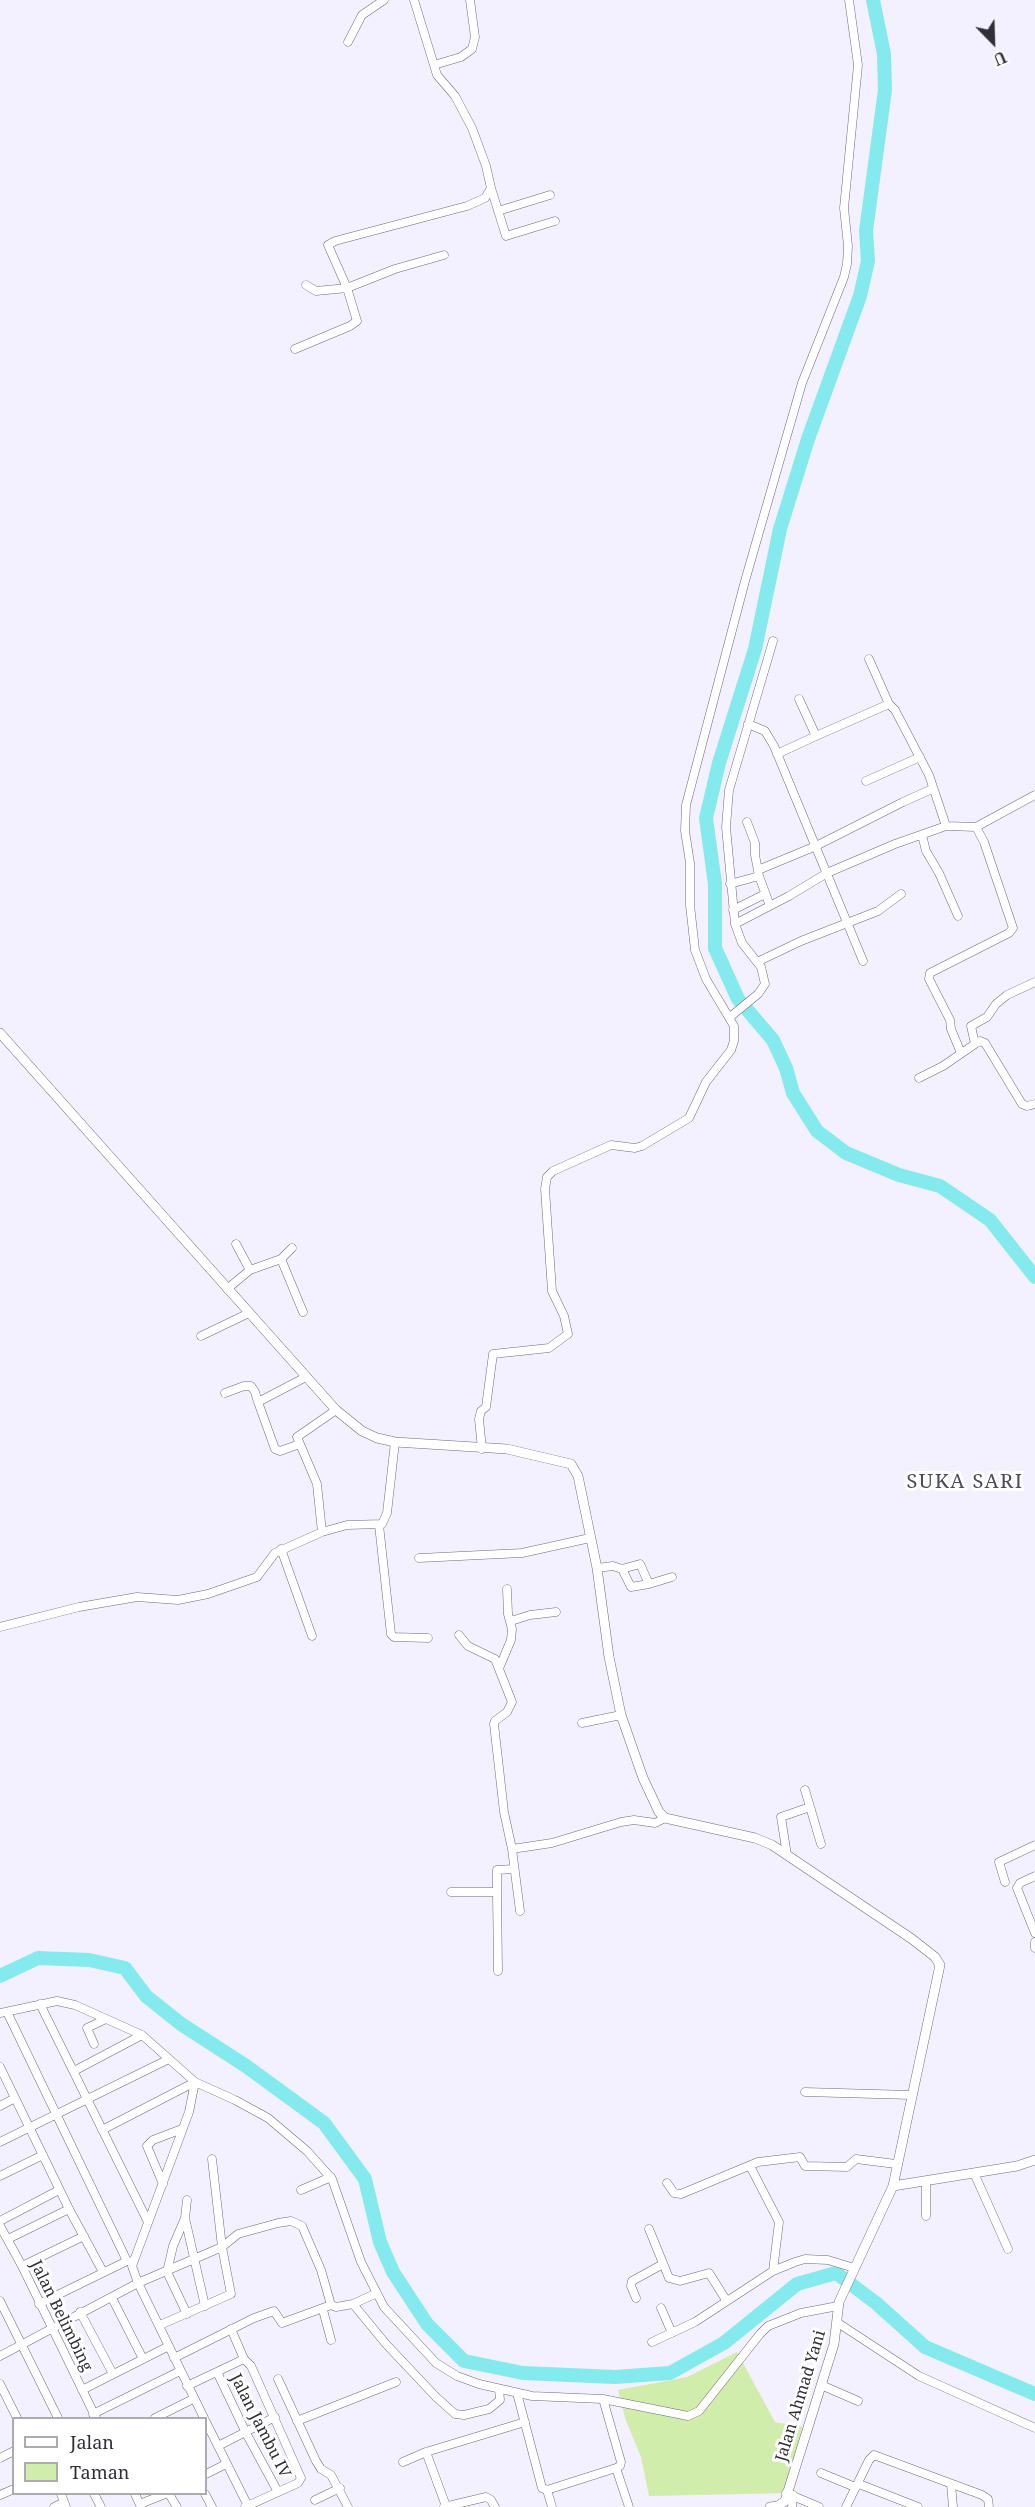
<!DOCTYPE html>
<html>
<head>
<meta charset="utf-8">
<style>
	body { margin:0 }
	#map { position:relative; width:1035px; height:2507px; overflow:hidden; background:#f3f0ff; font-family:"Noto Serif",serif }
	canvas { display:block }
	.legend { position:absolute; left:12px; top:2417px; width:195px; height:78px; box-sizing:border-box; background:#fff; border:2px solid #acabaf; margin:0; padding:8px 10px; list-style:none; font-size:18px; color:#302e37 }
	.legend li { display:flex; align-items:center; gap:12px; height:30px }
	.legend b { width:30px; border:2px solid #acabaf }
	.north { position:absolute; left:963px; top:12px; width:60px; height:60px; -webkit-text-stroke:4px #fff; paint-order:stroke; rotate:157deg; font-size:16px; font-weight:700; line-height:24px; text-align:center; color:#302e37 }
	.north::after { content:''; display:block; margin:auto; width:21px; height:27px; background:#302e37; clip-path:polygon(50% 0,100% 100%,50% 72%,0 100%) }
</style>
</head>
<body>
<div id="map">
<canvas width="1035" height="2507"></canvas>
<ul class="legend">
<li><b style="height:8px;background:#fff"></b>Jalan</li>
<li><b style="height:16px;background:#d0edac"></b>Taman</li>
</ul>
<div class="north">U</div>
</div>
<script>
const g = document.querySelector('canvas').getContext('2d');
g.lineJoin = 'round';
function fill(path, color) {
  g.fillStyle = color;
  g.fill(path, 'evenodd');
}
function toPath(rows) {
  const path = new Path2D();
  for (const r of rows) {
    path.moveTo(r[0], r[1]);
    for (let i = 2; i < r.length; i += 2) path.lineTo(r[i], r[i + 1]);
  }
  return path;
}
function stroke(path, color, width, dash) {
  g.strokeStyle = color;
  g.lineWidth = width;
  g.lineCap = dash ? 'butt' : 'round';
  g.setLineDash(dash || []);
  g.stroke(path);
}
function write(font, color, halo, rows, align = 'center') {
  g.font = font + ' "Noto Serif",serif';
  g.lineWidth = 6;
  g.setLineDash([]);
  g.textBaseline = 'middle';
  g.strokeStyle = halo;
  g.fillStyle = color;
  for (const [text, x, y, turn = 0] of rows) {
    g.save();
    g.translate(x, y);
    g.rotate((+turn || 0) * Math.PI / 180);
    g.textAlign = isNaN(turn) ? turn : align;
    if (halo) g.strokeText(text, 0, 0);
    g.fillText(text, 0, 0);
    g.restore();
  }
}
fill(toPath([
	[737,2352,775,2422,802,2427,788,2493,649,2496,641,2457,626,2421,618,2390,687,2377]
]), '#d0edac');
stroke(toPath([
	[873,0,884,54,885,90,866,231,868,261,860,296,808,439,780,529,755,649,719,763,706,818,715,884,715,948,738,999,773,1040,786,1068,793,1093,817,1131,846,1153,899,1175,940,1186,990,1220,1035,1277],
	[0,1976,38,1958,89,1960,125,1968,146,1996,181,2024,246,2066,324,2123,365,2179,380,2242,393,2272,427,2324,464,2361,523,2373,615,2377,670,2373,724,2343,797,2284,836,2273,876,2303,925,2347,1035,2394]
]), '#84eaed', 14);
const minor = toPath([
	[414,0,437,75,455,96,472,128,486,166,491,188,485,198,467,206,335,241,328,245,347,288,395,269,444,255],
	[348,42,362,15,384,0],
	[434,65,461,57,472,49,475,37,470,0],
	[491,188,506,236,555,221],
	[498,211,550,195],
	[295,349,350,326,357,321,347,288,316,291,306,285],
	[869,659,889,704,895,710,929,775,946,826],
	[799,699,816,736,889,704],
	[748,724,765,731,774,746,863,961],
	[777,754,816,736],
	[866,781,920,757],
	[747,822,755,843,755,855,759,876,770,906],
	[922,835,926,851,939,873,958,916],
	[758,870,816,846,903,802,932,789],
	[730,884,759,876],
	[733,910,765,894],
	[735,924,726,827,729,790,773,641],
	[757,962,801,941,878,911,901,894],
	[730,1017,758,994,765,984,761,967,742,943,735,924,789,896,827,873,895,844,946,826,976,827,1035,795],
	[975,1044,980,1041,985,1043,1022,1104,1027,1106,1035,1104],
	[961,1053,951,1029,950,1020,929,979,930,973,1009,933,1013,928,984,842,976,827],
	[919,1078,943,1066,975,1044,971,1026,987,1017,996,1004,1007,995,1035,982],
	[281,1259,303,1312],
	[250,1270,281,1259,292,1248],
	[227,1289,250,1270,236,1244],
	[201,1336,249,1313],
	[225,1393,244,1386,251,1386,255,1392,258,1402],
	[300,1444,280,1451,275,1449,258,1402,306,1377],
	[482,1449,479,1419,481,1411,486,1407,493,1354,549,1348,568,1334,564,1316,552,1291,545,1189,547,1177,553,1171,611,1145,635,1148,642,1146,689,1118,706,1082,731,1050,734,1041,734,1026,706,979,695,950,690,905,690,863,685,831,686,805,745,581,802,383,844,277,847,264,848,246,844,208,858,65,849,0],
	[379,1525,391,1634,394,1637,428,1638],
	[322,1532,317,1484,297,1437,336,1410],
	[281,1549,312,1636],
	[419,1558,522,1553,590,1538],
	[597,1568,613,1566,622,1569,640,1564,649,1584,672,1577],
	[622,1569,631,1587,649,1584],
	[511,1621,530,1615,556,1612],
	[0,1627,79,1607,137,1597,178,1600,208,1594,257,1577,275,1553,322,1532,347,1525,382,1524,387,1513,395,1442],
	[459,1635,468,1646,495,1659,512,1702,507,1712,495,1721,494,1724,504,1812,512,1849,552,1843,621,1822,634,1820,655,1823,665,1818],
	[500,1666,511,1640,512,1629,508,1614,507,1589],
	[582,1723,621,1715],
	[805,1790,821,1844],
	[512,1849,520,1911],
	[787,1855,781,1817,810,1807],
	[1035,1876,1020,1883,1017,1888,1035,1933],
	[1005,1882,999,1862,1035,1845],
	[451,1892,497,1892,497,1870,514,1869],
	[497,1892,498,1971],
	[1035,1942,1035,1948],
	[40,2004,148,2222],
	[7,2012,127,2261,133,2262],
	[0,2013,57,2001,75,2005,142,2035,195,2082,235,2100,268,2118,307,2151,332,2179,361,2262,384,2307,436,2363,457,2376,479,2384,532,2396,603,2399,688,2416,699,2411,760,2334,768,2326,801,2313,838,2306],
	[94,2044,87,2028,106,2019],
	[0,2067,69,2209,103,2272],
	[74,2071,142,2035],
	[195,2082,189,2112,132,2266,138,2283,204,2418],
	[805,2092,911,2095],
	[0,2106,15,2098],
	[102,2130,195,2082],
	[0,2142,169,2059],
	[750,2166,779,2222,773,2271],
	[974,2173,1008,2249],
	[0,2176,43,2155],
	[926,2181,926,2216],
	[667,2183,674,2193,681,2194,758,2162,800,2157,805,2166,847,2167,856,2159,896,2164],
	[163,2184,147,2146,153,2140,182,2129],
	[301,2190,331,2177],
	[187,2200,185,2218,205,2306],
	[185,2218,173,2246,167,2272,187,2314],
	[0,2221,59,2190],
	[0,2226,22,2266,96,2418],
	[649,2229,669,2278,680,2281,709,2273,726,2300],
	[8,2239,69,2209],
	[22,2266,84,2236],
	[112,2298,143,2359],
	[636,2298,631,2286,632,2281,663,2264],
	[0,2301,58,2418],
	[39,2304,127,2261],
	[353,2304,386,2344,436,2397,455,2414,464,2415,489,2409,500,2400,499,2389],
	[661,2308,672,2333],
	[323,2310,331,2340],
	[80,2312,113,2374],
	[838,2323,919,2376,1035,2428],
	[160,2325,231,2294,222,2247,212,2159],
	[231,2329,244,2359,251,2366,301,2478,298,2483,245,2507],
	[652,2342,695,2322,773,2271,795,2262,805,2259,828,2260,854,2268],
	[0,2356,138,2283,222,2247,238,2234,278,2223,291,2221,302,2226,321,2270,331,2305,336,2307,353,2304,377,2293],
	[174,2358,254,2318,274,2311,282,2323,331,2305],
	[217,2372,246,2433,278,2492],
	[278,2379,316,2461,321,2469,331,2475,348,2507],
	[0,2384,17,2418],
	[821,2385,858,2401],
	[187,2386,244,2359],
	[82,2390,169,2346],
	[517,2393,542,2488,547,2490,552,2507],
	[603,2399,621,2462,620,2466,616,2468,629,2507],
	[93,2414,180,2371],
	[155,2418,193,2399],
	[297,2421,396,2382],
	[206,2422,248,2506],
	[218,2446,275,2417],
	[426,2452,525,2422],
	[0,2458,14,2451],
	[403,2462,426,2452,446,2506],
	[821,2473,855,2487],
	[206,2474,226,2464],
	[859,2484,918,2507],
	[951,2484,953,2507],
	[547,2490,616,2468],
	[786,2493,819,2507],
	[61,2494,66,2507],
	[94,2494,101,2507],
	[135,2494,141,2507],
	[169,2494,177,2507],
	[205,2494,212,2507],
	[0,2495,14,2489],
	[315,2500,340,2488],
	[140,2504,165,2494],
	[54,2507,64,2502],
	[444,2507,486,2497,491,2500,495,2507],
	[792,2507,793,2495],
	[846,2507,869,2460,874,2455,982,2495,988,2499,989,2507]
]);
const tertiary = toPath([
	[0,1033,336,1410,362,1431,377,1438,395,1442,507,1449,571,1464,578,1476,597,1568,609,1657,621,1715,643,1778,659,1812,665,1818,755,1838,772,1845,912,1939,935,1957,940,1965,893,2186,839,2302,834,2344,785,2501,778,2506,770,2507],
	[893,2186,1017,2166,1035,2160]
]);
stroke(minor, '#6d697e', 9);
stroke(tertiary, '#6d697e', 10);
stroke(minor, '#fff', 8);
stroke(tertiary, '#fff', 9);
write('16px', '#302e37', '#fff', [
	["Jalan Belimbing",61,2316,64],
	["Jalan Ahmad Yani",801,2396,-73],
	["Jalan Jambu IV",260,2426,63]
]);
g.letterSpacing = '1.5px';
write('20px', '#4e495d', '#fff', [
	["SUKA SARI",965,1482]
]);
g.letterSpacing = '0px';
</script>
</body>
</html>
